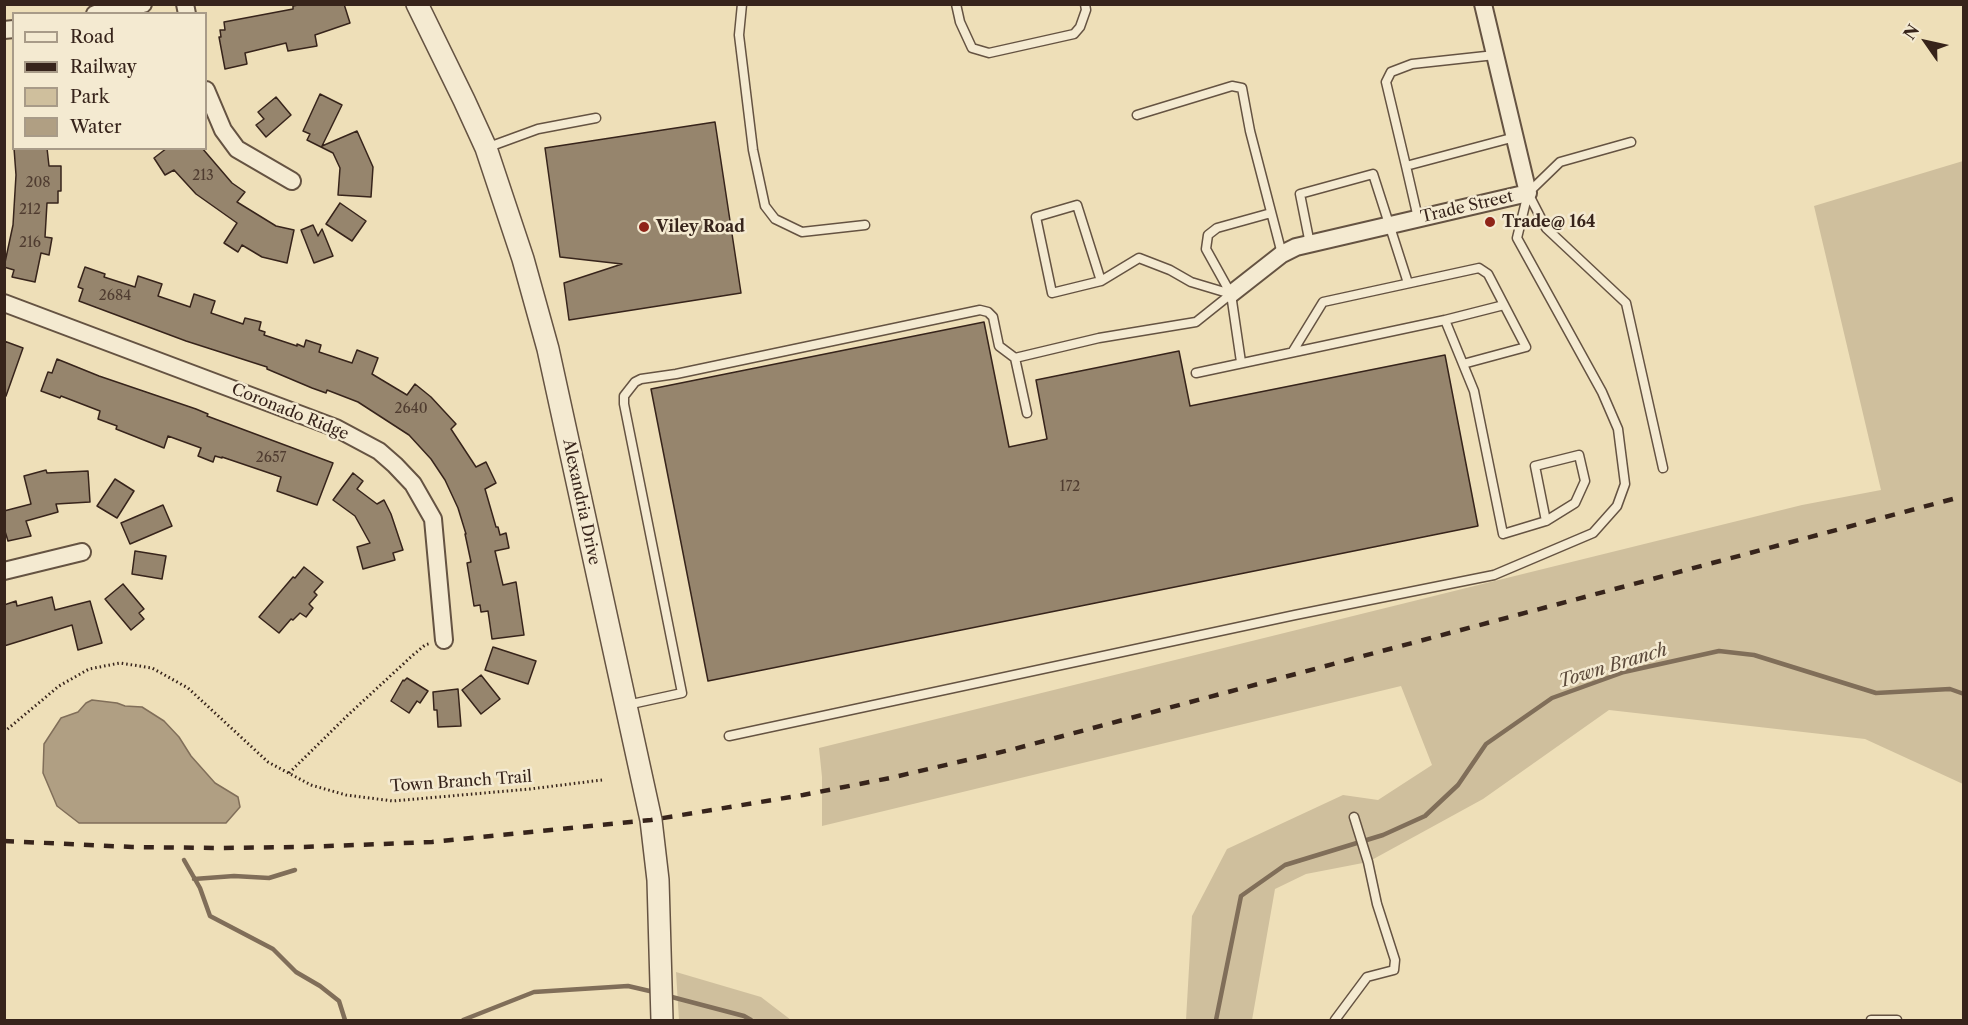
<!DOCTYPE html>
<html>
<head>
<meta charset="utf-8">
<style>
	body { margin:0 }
	#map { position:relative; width:1968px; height:1025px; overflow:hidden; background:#eedfb8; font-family:"Libre Caslon Text",serif }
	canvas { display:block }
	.frame { position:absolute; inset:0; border:6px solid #37241b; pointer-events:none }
	.legend { position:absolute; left:12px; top:12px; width:195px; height:138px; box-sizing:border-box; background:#f4ead1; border:2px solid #a89b88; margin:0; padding:8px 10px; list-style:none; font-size:18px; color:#37241b }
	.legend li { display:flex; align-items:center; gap:12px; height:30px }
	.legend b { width:30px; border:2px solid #a89b88 }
	.north { position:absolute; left:1896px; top:12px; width:60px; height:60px; -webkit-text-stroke:4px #f4ead1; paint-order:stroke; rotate:304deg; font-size:16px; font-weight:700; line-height:24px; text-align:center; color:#37241b }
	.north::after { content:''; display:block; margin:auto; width:21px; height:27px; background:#37241b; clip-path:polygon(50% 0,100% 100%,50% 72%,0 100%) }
</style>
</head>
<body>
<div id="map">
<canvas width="1968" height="1025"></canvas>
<div class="frame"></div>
<ul class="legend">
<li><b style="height:8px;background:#f4ead1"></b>Road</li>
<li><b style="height:8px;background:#37241b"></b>Railway</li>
<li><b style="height:16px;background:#cfbf9d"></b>Park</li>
<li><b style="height:16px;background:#b09f83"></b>Water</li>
</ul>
<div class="north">N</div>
</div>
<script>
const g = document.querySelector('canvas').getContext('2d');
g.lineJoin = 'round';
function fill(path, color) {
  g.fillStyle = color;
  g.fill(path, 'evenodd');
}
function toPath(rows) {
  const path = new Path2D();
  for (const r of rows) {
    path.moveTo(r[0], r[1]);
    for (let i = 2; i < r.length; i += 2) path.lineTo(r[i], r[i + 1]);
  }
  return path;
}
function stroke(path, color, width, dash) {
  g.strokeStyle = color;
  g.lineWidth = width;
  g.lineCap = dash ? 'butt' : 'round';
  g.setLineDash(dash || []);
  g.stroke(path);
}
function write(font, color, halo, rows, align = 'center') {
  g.font = font + ' "Libre Caslon Text",serif';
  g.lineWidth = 5;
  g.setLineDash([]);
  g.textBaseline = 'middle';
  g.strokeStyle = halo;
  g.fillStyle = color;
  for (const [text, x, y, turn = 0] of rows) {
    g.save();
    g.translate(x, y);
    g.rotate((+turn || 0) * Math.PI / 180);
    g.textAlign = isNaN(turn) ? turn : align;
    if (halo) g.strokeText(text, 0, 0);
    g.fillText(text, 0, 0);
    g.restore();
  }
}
fill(toPath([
	[1963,161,1963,784,1865,739,1609,710,1483,799,1368,862,1306,874,1275,889,1252,1020,1186,1020,1192,916,1227,849,1343,795,1378,800,1432,765,1401,686,822,826,822,777,819,748,1802,505,1881,490,1814,206],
	[676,972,761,997,791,1020,679,1020]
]), '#cfbf9d');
const water = toPath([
	[92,700,117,703,125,706,142,707,164,721,179,737,191,756,215,783,238,797,240,807,226,823,79,823,57,806,43,773,44,744,61,718,78,712,86,703,92,700]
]);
fill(water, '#b09f83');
stroke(water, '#806e59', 1.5);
stroke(toPath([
	[184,860,200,888,210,916,273,949,296,972,320,986,339,1001,345,1020],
	[194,879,234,876,269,878,295,870],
	[668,996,744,1016,751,1020],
	[463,1020,534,992,628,986,654,992],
	[1216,1020,1241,896,1285,865,1383,835,1425,816,1458,785,1486,744,1552,698,1624,672,1719,651,1754,655,1876,693,1950,689,1964,694]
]), '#806e59', 4.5);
const building = toPath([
	[303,4,344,4,350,23,315,35,317,46,288,51,286,43,245,53,247,64,225,69,219,37,221,37,220,30,225,30,224,22,293,9,293,6,303,4],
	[320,94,342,105,322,146,357,131,373,167,371,197,338,195,340,168,333,153,307,140,310,134,303,131,320,94],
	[276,97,291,115,266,137,256,125,264,119,258,112,276,97],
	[715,122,741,293,569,320,564,283,622,264,560,257,545,148,715,122],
	[14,148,47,148,49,166,61,166,61,191,58,191,58,203,47,203,45,237,52,238,49,255,41,253,35,282,12,277,14,270,4,267,13,225,16,175,14,148],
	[167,148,202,148,232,183,245,192,237,202,276,226,294,230,287,263,262,257,242,245,238,252,224,243,237,223,196,194,174,170,165,175,154,158,167,148],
	[340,203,366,221,352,241,326,224,340,203],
	[313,225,318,236,322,229,333,256,314,263,301,230,313,225],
	[85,267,105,274,104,277,135,287,138,276,162,284,158,296,190,307,194,294,215,301,211,313,243,324,245,318,261,322,259,330,265,332,264,335,297,346,297,344,304,347,306,340,321,345,319,352,352,363,357,350,378,358,372,374,407,395,415,384,431,397,456,424,451,429,476,467,486,462,496,483,485,489,496,527,498,527,500,535,506,533,509,548,495,551,503,585,516,582,524,635,492,639,488,611,481,612,480,605,474,606,467,563,471,562,465,534,466,534,458,508,445,480,431,459,409,435,358,402,327,390,326,393,312,388,267,369,267,367,186,341,79,301,83,289,78,287,85,267],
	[984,322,1009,447,1047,439,1036,380,1179,351,1190,406,1445,355,1478,526,708,681,651,389,984,322],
	[4,341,23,348,6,396,4,395,4,341],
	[57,359,99,376,196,409,208,414,207,416,333,463,317,505,277,491,281,477,222,457,222,458,215,456,213,462,198,456,201,448,168,436,164,448,116,429,117,426,98,419,100,411,61,396,60,398,41,391,48,372,52,373,57,359],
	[46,470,47,473,88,471,90,502,56,504,58,512,26,521,31,536,8,541,4,528,4,511,31,504,24,476,46,470],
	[353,473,363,481,357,489,377,504,384,500,391,514,403,550,393,553,395,560,363,569,357,547,370,543,355,516,333,500,353,473],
	[115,479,134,491,117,518,97,506,115,479],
	[163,505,172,526,130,544,121,523,163,505],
	[135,551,166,556,162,579,132,574,135,551],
	[304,567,323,582,314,592,317,595,309,604,313,608,306,617,300,613,293,620,291,619,279,633,259,617,293,577,295,578,304,567],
	[123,584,144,609,139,613,144,619,131,630,105,599,123,584],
	[52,597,55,610,90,601,102,643,78,650,72,625,4,646,4,605,16,601,17,606,52,597],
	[493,647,536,661,528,684,485,670,493,647],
	[481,675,500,699,481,714,462,690,481,675],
	[407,678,428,691,420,703,417,701,409,713,391,701,403,680,404,681,407,678],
	[458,689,461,726,438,727,437,710,434,710,433,692,458,689]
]);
fill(building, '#96856d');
stroke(building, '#37241b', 1.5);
const service = toPath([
	[742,4,739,35,753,150,765,206,775,219,802,232,865,225],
	[956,4,960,22,972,48,989,53,1074,34,1080,27,1086,10,1085,4],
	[1137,115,1232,86,1242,88,1250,131,1282,254],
	[486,148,538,129,596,118],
	[1406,166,1386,82,1391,72,1412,64,1495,55],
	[1528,193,1546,228,1626,303,1663,468],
	[1418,218,1406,166,1515,137],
	[1310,244,1300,194,1373,174,1408,283],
	[1101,281,1077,205,1036,217,1052,293,1101,281,1139,258,1170,270,1191,282,1231,294],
	[1445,320,1504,305],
	[1293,351,1323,302,1479,268,1488,274,1526,347,1463,364],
	[1241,362,1231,294,1206,249,1208,235,1217,228,1271,213],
	[1196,373,1445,320,1474,391,1503,534,1546,521,1575,503,1585,481,1579,455,1535,466,1546,521],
	[1027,413,1015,358,1099,338,1196,322,1231,294],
	[627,705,682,693,624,404,624,396,635,382,641,379,676,374,980,310,988,312,993,317,999,346,1015,358],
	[729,736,1295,615,1494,575,1593,533,1617,506,1625,484,1618,429,1602,392,1517,238,1528,193,1560,162,1631,142],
	[1335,1020,1367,977,1394,970,1395,960,1377,904,1368,862,1354,817],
	[1871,1020,1897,1020]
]);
const minor = toPath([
	[185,4,187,14],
	[95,14,143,4],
	[4,30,14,29],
	[206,90,223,130,237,149,292,181],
	[1231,294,1282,254,1296,247,1528,193,1483,4],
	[4,303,336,428,379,451,395,465,413,484,433,519,444,640],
	[4,571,82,552]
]);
const tertiary = toPath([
	[417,4,464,100,486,148,523,259,548,349,651,820,658,880,662,1020]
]);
stroke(service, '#655342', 11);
stroke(minor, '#655342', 20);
stroke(tertiary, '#655342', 24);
stroke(toPath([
	[4,732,59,686,89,669,120,663,152,668,188,688,268,762,311,785,346,795,393,801,530,789,602,780],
	[289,773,348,715,413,655,425,645,431,643]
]), '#37241b', 3, [1.5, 3]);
stroke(service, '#f4ead1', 8);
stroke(minor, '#f4ead1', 16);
stroke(tertiary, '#f4ead1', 21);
stroke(toPath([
	[4,841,132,847,215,848,304,847,432,842,651,820,803,795,890,778,1014,749,1964,496]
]), '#37241b', 4.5, [10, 10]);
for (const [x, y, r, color] of [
	[1490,222,6,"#8f2418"],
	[644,227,6,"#8f2418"]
]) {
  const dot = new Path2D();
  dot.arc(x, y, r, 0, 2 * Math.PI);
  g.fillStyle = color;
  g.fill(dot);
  stroke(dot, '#f4ead1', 2);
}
write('14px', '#4f3c30', null, [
	["213",203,176],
	["208",38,183],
	["212",30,210],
	["216",30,243],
	["2684",115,296],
	["2640",411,409],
	["2657",271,458],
	["172",1070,487]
]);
write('16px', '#37241b', '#f4ead1', [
	["Trade Street",1467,207,-13],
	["Coronado Ridge",290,412,22],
	["Alexandria Drive",581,502,78],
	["Town Branch Trail",461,782,-4]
]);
write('bold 16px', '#37241b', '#f4ead1', [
	["Trade@ 164",1502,222],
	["Viley Road",656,227]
], 'left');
write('italic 18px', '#5b493a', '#f4ead1', [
	["Town Branch",1613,666,-17]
]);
</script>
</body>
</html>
